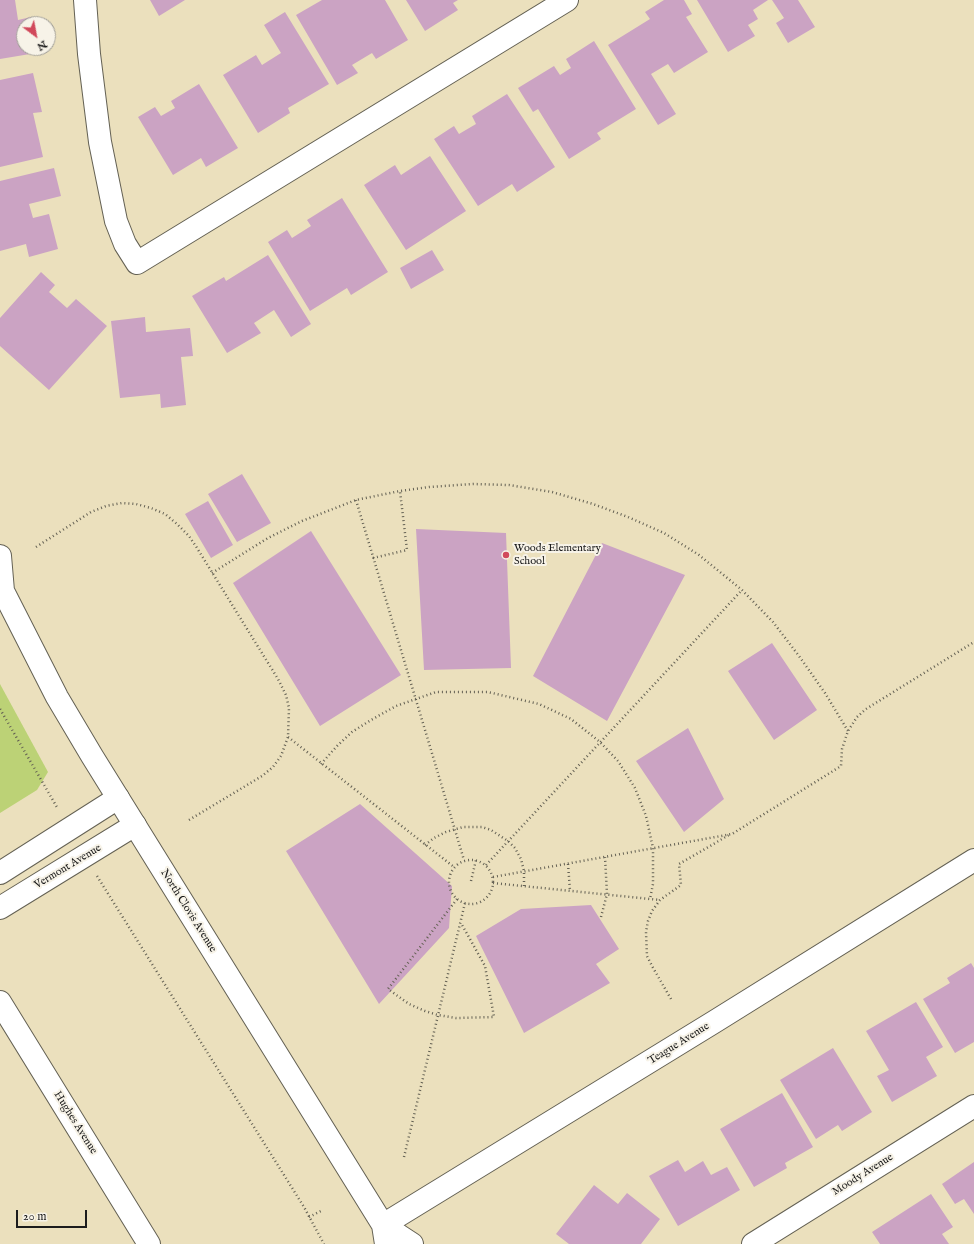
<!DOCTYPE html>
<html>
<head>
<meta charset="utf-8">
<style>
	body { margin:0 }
	#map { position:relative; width:974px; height:1244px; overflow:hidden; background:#ebe0bd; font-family:"IM FELL English",serif }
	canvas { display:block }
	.north { position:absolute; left:16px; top:16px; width:40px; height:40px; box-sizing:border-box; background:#f7f3e8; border:1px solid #9f9d96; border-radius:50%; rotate:148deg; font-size:11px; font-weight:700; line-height:16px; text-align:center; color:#1c1c1c }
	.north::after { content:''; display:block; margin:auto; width:14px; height:18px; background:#d1495b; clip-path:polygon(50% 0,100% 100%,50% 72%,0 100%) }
	.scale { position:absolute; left:16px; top:1210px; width:71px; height:18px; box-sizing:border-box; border:2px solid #1c1c1c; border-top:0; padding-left:5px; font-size:12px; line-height:14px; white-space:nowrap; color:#1c1c1c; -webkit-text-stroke:3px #f7f3e8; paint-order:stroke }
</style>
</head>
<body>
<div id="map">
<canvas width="974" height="1244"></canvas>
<div class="north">N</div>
<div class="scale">20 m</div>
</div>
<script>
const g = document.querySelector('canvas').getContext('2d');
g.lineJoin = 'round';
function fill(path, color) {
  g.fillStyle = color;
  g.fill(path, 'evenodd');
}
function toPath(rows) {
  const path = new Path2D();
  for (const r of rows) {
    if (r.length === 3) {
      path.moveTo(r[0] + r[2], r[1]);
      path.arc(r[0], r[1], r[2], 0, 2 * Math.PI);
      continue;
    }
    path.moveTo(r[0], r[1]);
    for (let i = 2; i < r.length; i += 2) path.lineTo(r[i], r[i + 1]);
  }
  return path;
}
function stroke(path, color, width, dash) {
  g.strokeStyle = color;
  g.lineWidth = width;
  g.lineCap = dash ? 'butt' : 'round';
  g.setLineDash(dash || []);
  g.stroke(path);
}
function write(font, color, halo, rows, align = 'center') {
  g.font = font + ' "IM FELL English",serif';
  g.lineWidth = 4;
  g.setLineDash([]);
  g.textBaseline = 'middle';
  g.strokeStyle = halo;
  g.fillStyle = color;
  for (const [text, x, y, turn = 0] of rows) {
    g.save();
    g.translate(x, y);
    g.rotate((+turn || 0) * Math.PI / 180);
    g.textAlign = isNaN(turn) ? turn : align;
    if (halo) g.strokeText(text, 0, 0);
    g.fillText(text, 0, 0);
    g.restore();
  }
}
fill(toPath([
	[0,684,48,772,37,790,0,813]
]), '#bcd276');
fill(toPath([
	[0,0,15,0,18,20,31,17,32,24,24,24,24,48,35,48,36,53,0,59],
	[150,0,185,0,159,16],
	[322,0,385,0,408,40,376,59,372,53,352,65,358,73,337,85,296,15],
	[406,0,458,0,453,3,458,10,425,31],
	[664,0,684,0,692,14,686,17,708,52,674,73,668,64,651,74,676,114,658,125,608,45,650,19,645,12],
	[697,0,768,0,753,10,758,19,748,25,755,36,728,52],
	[772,0,798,0,815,27,788,43,776,23,784,18],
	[285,12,329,84,288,108,290,113,258,133,223,75,256,55,262,65,281,53,264,25],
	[594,41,636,109,597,133,601,139,569,159,538,109,533,112,518,88,554,66,560,75,571,68,566,59],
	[33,73,42,112,33,113,43,157,0,167,0,80],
	[199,84,238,148,206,167,201,158,173,175,138,117,155,107,161,116,175,108,171,101],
	[507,94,555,167,517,192,512,184,478,206,434,139,454,126,459,134,476,124,472,116],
	[430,156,466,211,406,250,364,185,395,165,401,175],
	[54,168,61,196,29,204,33,218,49,214,58,249,29,257,26,244,0,251,0,181],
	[342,198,388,272,351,295,347,288,310,311,268,242,287,230,292,238,311,226,307,220],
	[432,250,444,270,411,289,400,268],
	[268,255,311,324,291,337,274,310,254,323,261,333,227,353,192,296,224,277,226,281],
	[41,272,55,285,49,292,67,308,76,299,107,326,49,390,0,346,0,318],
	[145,317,146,332,190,328,193,356,181,357,186,405,161,408,160,394,120,398,111,321],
	[242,474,271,523,237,542,208,494],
	[208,501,233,545,211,558,185,514],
	[416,529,506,533,511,668,424,670],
	[311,531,401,675,320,726,233,583],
	[602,543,685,575,607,721,533,676],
	[772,643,817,710,774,740,728,671],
	[688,728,724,799,684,832,636,761],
	[360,804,452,886,449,928,379,1004,286,851],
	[591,905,619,949,596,964,610,983,524,1033,476,936,521,909],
	[971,963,974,968,974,1042,955,1053,923,999,950,983,947,978],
	[916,1002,943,1047,926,1057,937,1076,892,1102,877,1076,889,1070,866,1031],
	[833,1048,872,1112,842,1131,838,1125,816,1139,780,1080],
	[782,1093,813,1147,785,1163,787,1168,754,1187,720,1129],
	[678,1160,685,1172,703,1161,711,1175,727,1167,740,1190,678,1226,649,1176],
	[974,1162,974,1214,964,1199,955,1204,942,1184],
	[594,1185,618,1204,627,1193,660,1219,641,1244,569,1244,556,1234],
	[931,1194,953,1227,942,1234,949,1244,880,1244,872,1232]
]), '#cba3c3');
const street = toPath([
	[85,0,89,54,100,142,116,221,125,244,137,263,567,0],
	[0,873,118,798],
	[0,908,135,825],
	[0,1002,149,1244],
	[753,1244,974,1106]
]);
const secondary = toPath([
	[0,556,3,591],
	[0,588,3,591,57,697,92,756,383,1225,386,1244],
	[383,1225,714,1022,974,860],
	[383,1225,412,1244]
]);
stroke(street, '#646154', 24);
stroke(secondary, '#646154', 24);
stroke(toPath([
	[356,500,464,860],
	[36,547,91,512,106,506,122,503,136,504,151,508,165,514,177,524,189,536,197,548,278,679,286,695,289,708,288,737,281,756,273,767,262,776,189,820],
	[373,558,407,550,400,491],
	[212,573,268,538,302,521,356,500,400,491,429,487,473,484,509,485,552,492,593,504,628,517,664,533,699,555,742,590,773,622,799,656,825,693,848,731],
	[0,709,58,809],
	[288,737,454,867],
	[321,764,337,746,352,732,371,720,396,706,436,692,488,692,539,704,571,719,600,742,618,761,635,788,646,816,653,848,653,884,650,899],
	[425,845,434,838,446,832,463,827,482,827,491,830,508,841,515,848,521,859,524,871,524,886],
	[471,882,22],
	[568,864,570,891],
	[486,865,742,590],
	[97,876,304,1207,324,1244],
	[493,877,732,834,841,766,842,749,848,731,857,717,866,709,974,642],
	[471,881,476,860],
	[493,883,660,900],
	[457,899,388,989,409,1004,425,1011,438,1015,456,1018,494,1017,485,966,461,923],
	[601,917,607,894,605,857],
	[671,999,652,966,647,956,646,932,648,921,652,911,660,900,681,885,679,864,729,835],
	[404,1157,465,903],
	[309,1217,323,1210]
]), '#646154', 2.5, [1, 3]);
stroke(street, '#fff', 22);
stroke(secondary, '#fff', 22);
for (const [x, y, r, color] of [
	[506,555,4,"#d1495b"]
]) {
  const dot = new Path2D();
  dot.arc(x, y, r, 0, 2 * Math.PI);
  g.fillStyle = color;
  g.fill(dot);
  stroke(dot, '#f7f3e8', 1.5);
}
write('11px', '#1c1c1c', '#f7f3e8', [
	["Woods Elementary",514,549],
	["School",514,562]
], 'left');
write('11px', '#1c1c1c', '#f7f3e8', [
	["Vermont Avenue",68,867,-31],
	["North Clovis Avenue",188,911,58],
	["Teague Avenue",679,1044,-32],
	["Hughes Avenue",75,1123,58],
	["Moody Avenue",863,1175,-32]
]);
</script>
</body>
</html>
